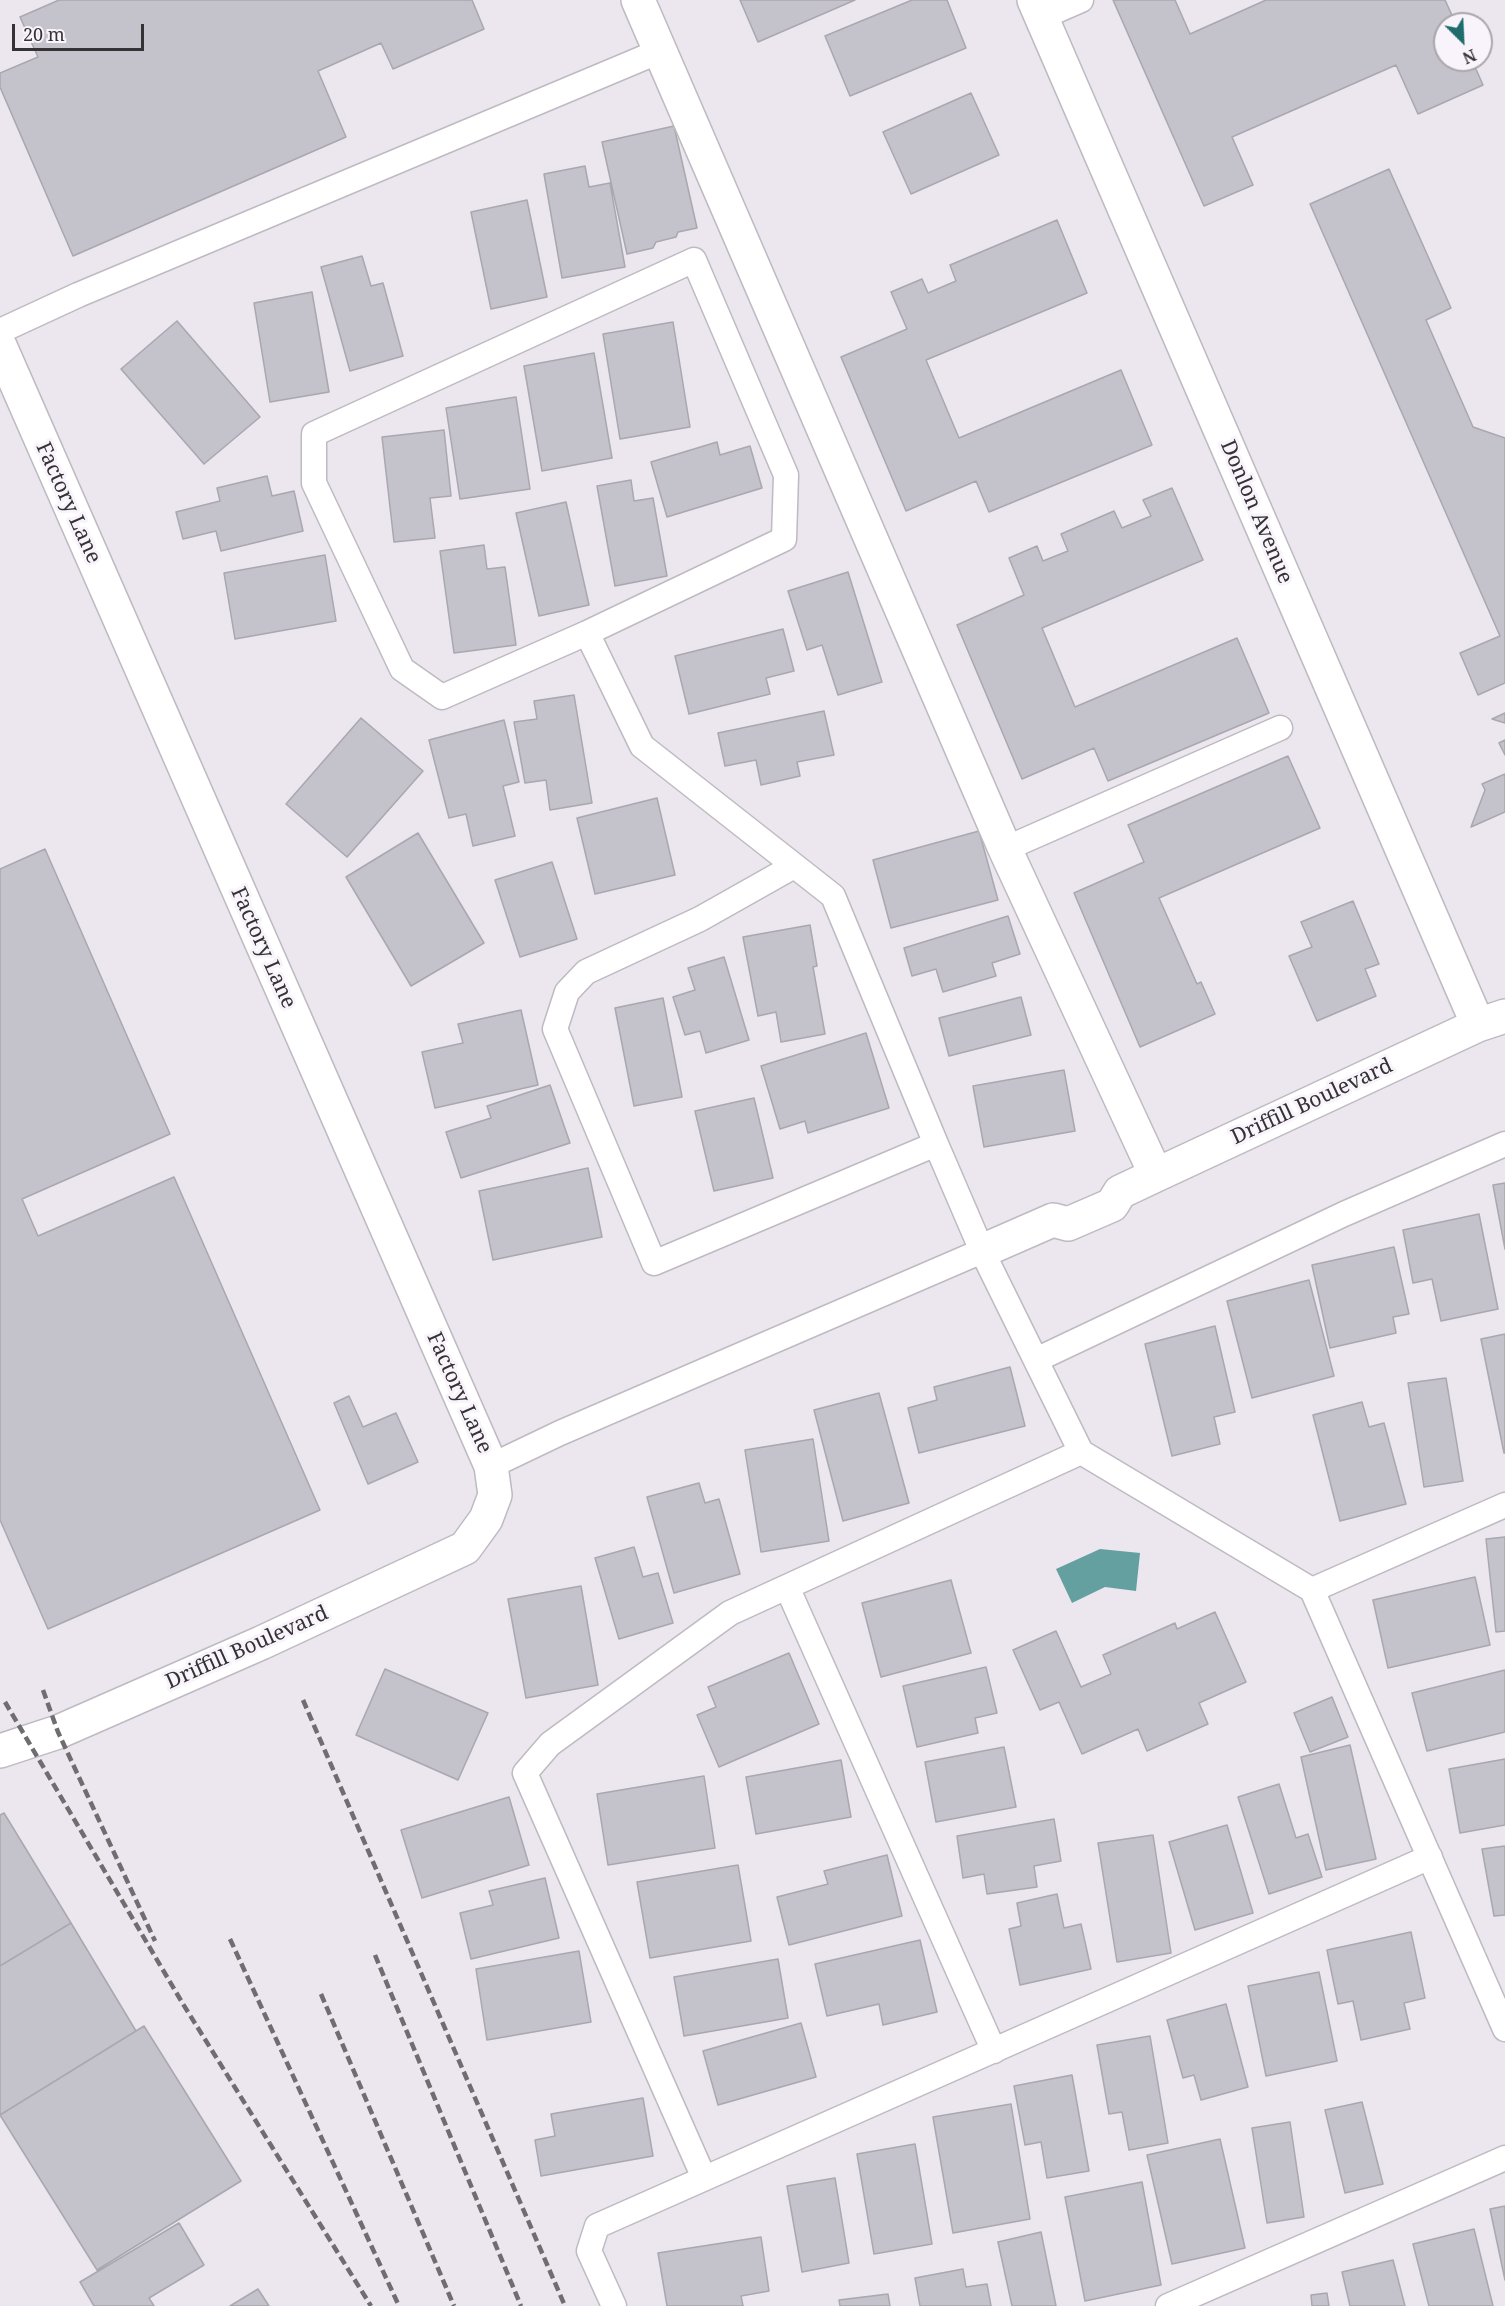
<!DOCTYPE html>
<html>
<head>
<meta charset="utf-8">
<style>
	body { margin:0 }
	#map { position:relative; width:1505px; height:2306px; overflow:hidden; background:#ece6ee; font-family:"Noto Serif",serif }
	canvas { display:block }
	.north { position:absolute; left:1433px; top:12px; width:60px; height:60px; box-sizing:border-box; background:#f9f4fb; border:2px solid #aaa6ab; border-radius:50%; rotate:156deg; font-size:16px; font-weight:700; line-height:24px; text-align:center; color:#343234 }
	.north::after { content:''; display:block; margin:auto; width:21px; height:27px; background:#206c6c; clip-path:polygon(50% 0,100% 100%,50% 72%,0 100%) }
	.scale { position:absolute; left:12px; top:24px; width:132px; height:27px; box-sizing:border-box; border:3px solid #343234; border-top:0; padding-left:8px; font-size:18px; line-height:21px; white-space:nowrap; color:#343234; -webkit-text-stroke:4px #f9f4fb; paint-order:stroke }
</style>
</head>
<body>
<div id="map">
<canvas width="1505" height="2306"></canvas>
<div class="north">N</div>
<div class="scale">20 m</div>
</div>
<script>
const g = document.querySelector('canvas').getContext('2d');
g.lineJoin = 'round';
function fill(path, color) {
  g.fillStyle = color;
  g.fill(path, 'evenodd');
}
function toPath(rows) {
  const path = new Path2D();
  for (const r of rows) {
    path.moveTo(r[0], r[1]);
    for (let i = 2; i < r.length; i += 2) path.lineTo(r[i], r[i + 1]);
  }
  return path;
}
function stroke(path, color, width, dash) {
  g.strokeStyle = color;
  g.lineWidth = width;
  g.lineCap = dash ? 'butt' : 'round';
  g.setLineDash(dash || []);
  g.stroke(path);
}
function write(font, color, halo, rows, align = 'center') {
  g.font = font + ' "Noto Serif",serif';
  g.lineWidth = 6;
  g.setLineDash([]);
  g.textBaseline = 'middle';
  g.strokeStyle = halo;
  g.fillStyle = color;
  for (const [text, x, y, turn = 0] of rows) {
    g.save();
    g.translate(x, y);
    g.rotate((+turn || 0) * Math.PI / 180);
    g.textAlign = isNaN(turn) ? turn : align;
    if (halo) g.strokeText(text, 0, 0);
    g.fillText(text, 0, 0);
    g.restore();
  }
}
fill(toPath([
	[1100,1549,1140,1553,1136,1591,1105,1587,1072,1603,1056,1569]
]), '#64a0a0');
const building = toPath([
	[59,0,472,0,484,29,393,69,381,43,318,71,346,137,73,256,0,87,0,73,38,57,20,17,59,0],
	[740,0,855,0,758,42,740,0],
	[912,0,947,0,966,48,850,96,825,36,912,0],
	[1113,0,1175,0,1190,34,1266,0,1445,0,1456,24,1445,24,1445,60,1472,60,1483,85,1418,114,1396,65,1232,137,1253,185,1204,206,1113,0],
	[971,93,999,155,911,194,883,132,971,93],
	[674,126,697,228,678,232,676,237,656,242,653,248,627,254,602,142,674,126],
	[585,166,589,187,610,183,625,267,562,278,544,174,585,166],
	[1389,169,1451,308,1426,320,1473,427,1505,438,1505,683,1478,695,1460,653,1500,636,1310,204,1389,169],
	[527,200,547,297,491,309,471,212,527,200],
	[1057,220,1087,293,926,360,959,438,1121,370,1152,445,989,512,976,481,906,511,841,357,907,329,891,292,922,279,928,293,956,281,950,265,1057,220],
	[362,256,371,286,383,283,403,356,350,371,321,267,362,256],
	[312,292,329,392,270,402,254,303,312,292],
	[177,321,260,417,204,464,121,369,177,321],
	[673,322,690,427,620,439,603,334,673,322],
	[594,353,612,458,542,471,524,366,594,353],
	[516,397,530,489,460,499,446,408,516,397],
	[444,430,451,496,430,498,435,538,394,542,382,437,444,430],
	[717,442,720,455,750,446,762,488,667,517,651,462,717,442],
	[267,476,272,496,294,491,303,531,221,551,216,531,183,539,176,512,220,501,217,488,267,476],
	[631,480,634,501,653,498,667,576,615,586,597,486,631,480],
	[1172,488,1203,560,1042,628,1075,707,1237,638,1269,713,1108,781,1094,748,1022,779,957,625,1024,595,1009,558,1037,546,1043,561,1068,551,1061,534,1114,511,1122,528,1151,516,1143,500,1172,488],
	[566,502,589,605,539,616,516,513,566,502],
	[484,545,487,569,505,567,516,645,454,653,440,551,484,545],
	[325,555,336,621,235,639,224,573,325,555],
	[848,572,882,682,838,695,822,645,807,650,788,591,848,572],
	[783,629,794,671,766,678,770,694,689,714,675,656,783,629],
	[574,695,592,803,550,810,546,780,525,783,514,722,537,719,534,701,574,695],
	[824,711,834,755,797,762,800,776,761,785,756,760,725,766,718,733,824,711],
	[1505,713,1505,723,1492,719,1505,713],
	[361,718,423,771,347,857,286,804,361,718],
	[504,720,519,782,503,786,515,836,473,846,466,814,449,818,429,740,504,720],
	[1505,740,1505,755,1499,743,1505,740],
	[1288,756,1320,828,1159,898,1197,984,1201,982,1215,1014,1140,1047,1074,893,1144,862,1128,825,1288,756],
	[1505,774,1505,812,1471,827,1485,790,1482,784,1505,774],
	[657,798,675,875,595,894,577,818,657,798],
	[979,831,998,900,891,928,873,860,979,831],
	[418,833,484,943,411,986,346,877,418,833],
	[45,849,170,1134,22,1199,38,1236,174,1177,320,1510,48,1629,0,1520,0,869,45,849],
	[552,862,577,939,520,957,495,880,552,862],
	[1353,901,1379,964,1365,969,1376,996,1317,1021,1289,956,1312,947,1301,922,1353,901],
	[1008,916,1020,954,992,963,996,976,943,992,936,969,912,976,904,948,1008,916],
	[810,925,817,966,813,967,825,1034,781,1042,776,1012,758,1016,743,937,810,925],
	[724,957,749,1040,706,1053,700,1031,685,1035,673,997,695,990,688,968,724,957],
	[1021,997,1031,1035,949,1056,939,1018,1021,997],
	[663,998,682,1097,634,1106,615,1008,663,998],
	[521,1010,538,1085,435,1108,422,1052,463,1043,458,1024,521,1010],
	[866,1033,889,1108,808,1133,805,1121,780,1129,761,1066,866,1033],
	[1064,1070,1075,1131,984,1147,973,1086,1064,1070],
	[550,1085,570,1143,461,1178,446,1132,491,1118,487,1106,550,1085],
	[754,1098,773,1178,714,1191,695,1111,754,1098],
	[588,1168,602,1237,493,1260,479,1191,588,1168],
	[1505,1183,1505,1249,1493,1185,1505,1183],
	[1479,1214,1498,1309,1441,1321,1432,1279,1413,1283,1403,1230,1479,1214],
	[1394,1247,1409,1314,1393,1317,1396,1333,1330,1348,1312,1265,1394,1247],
	[1309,1280,1334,1376,1252,1398,1227,1301,1309,1280],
	[1215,1326,1235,1412,1214,1417,1220,1444,1172,1456,1145,1344,1215,1326],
	[1505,1334,1505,1453,1504,1453,1481,1339,1505,1334],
	[1010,1367,1025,1426,919,1453,908,1408,937,1400,934,1387,1010,1367],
	[1446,1378,1463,1481,1424,1487,1408,1383,1446,1378],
	[879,1393,909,1503,843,1521,814,1410,879,1393],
	[349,1396,363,1427,396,1413,418,1462,368,1484,334,1403,349,1396],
	[1362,1402,1369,1427,1384,1423,1406,1504,1340,1521,1313,1415,1362,1402],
	[813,1439,829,1541,761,1552,745,1450,813,1439],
	[699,1483,705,1503,719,1499,740,1574,674,1593,647,1497,699,1483],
	[1505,1537,1505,1631,1496,1632,1486,1539,1505,1537],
	[634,1547,643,1577,658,1573,673,1623,619,1639,595,1558,634,1547],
	[1475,1577,1490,1645,1388,1668,1373,1600,1475,1577],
	[951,1580,971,1653,881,1677,862,1603,951,1580],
	[581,1586,598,1685,526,1698,508,1599,581,1586],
	[1215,1612,1246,1682,1199,1703,1208,1724,1147,1751,1138,1729,1082,1754,1059,1702,1040,1710,1013,1650,1056,1631,1081,1687,1111,1674,1103,1655,1175,1623,1177,1629,1215,1612],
	[789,1653,819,1724,719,1767,697,1715,716,1707,708,1687,789,1653],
	[986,1667,997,1713,975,1718,978,1733,917,1747,903,1686,986,1667],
	[385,1669,488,1713,458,1780,356,1735,385,1669],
	[1505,1670,1505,1732,1427,1751,1412,1693,1505,1670],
	[1332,1697,1348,1737,1310,1752,1294,1713,1332,1697],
	[1350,1745,1376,1859,1326,1870,1301,1757,1350,1745],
	[1004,1747,1016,1807,936,1822,925,1762,1004,1747],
	[1505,1759,1505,1825,1460,1833,1449,1769,1505,1759],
	[841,1760,851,1817,756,1834,746,1777,841,1760],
	[704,1776,715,1848,608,1865,597,1794,704,1776],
	[1279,1784,1296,1838,1308,1834,1322,1877,1269,1894,1238,1797,1279,1784],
	[509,1797,529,1865,422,1898,401,1830,509,1797],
	[4,1813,71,1923,0,1966,0,1815,4,1813],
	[1054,1819,1061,1861,1034,1866,1037,1887,987,1894,984,1874,963,1878,957,1836,1054,1819],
	[1227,1825,1253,1913,1195,1930,1169,1842,1227,1825],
	[1153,1835,1171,1953,1117,1962,1098,1843,1153,1835],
	[1505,1846,1505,1915,1494,1916,1482,1849,1505,1846],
	[887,1855,902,1916,789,1945,777,1897,828,1884,824,1871,887,1855],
	[738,1865,751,1941,650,1958,637,1882,738,1865],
	[545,1878,559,1938,471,1959,460,1913,493,1905,489,1891,545,1878],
	[1057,1894,1064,1928,1081,1924,1091,1969,1020,1985,1009,1929,1021,1926,1017,1903,1057,1894],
	[71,1923,136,2031,0,2115,0,1966,71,1923],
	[1411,1932,1425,1998,1404,2003,1410,2029,1361,2040,1353,2001,1338,2004,1327,1950,1411,1932],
	[920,1940,937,2012,883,2025,879,2004,827,2016,815,1964,920,1940],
	[579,1951,591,2022,487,2040,476,1969,579,1951],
	[778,1959,788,2018,684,2036,674,1977,778,1959],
	[1319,1972,1337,2061,1266,2076,1248,1986,1319,1972],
	[1226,2004,1248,2087,1201,2100,1194,2075,1183,2078,1167,2020,1226,2004],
	[801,2023,816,2077,718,2105,703,2051,801,2023],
	[144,2026,241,2181,97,2270,0,2115,144,2026],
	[1150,2036,1168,2143,1129,2150,1122,2112,1109,2114,1097,2045,1150,2036],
	[1072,2075,1089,2171,1047,2178,1041,2142,1025,2145,1014,2086,1072,2075],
	[643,2098,653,2156,541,2176,535,2140,555,2136,551,2114,643,2098],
	[1362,2102,1383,2184,1345,2193,1325,2110,1362,2102],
	[1011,2104,1030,2219,953,2233,933,2117,1011,2104],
	[1290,2122,1304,2217,1267,2223,1252,2128,1290,2122],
	[1220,2139,1245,2248,1172,2264,1147,2155,1220,2139],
	[915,2144,932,2244,874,2254,857,2154,915,2144],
	[835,2178,849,2263,802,2272,787,2186,835,2178],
	[1142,2182,1161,2285,1085,2301,1065,2197,1142,2182],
	[1505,2206,1505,2280,1490,2209,1505,2206],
	[179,2223,204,2265,149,2298,154,2306,94,2306,80,2282,179,2223],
	[1474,2229,1493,2306,1429,2306,1413,2244,1474,2229],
	[1041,2232,1056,2306,1012,2306,998,2242,1041,2232],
	[761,2237,769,2291,741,2296,743,2306,667,2306,658,2253,761,2237],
	[1393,2260,1405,2306,1350,2306,1342,2272,1393,2260],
	[963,2269,966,2287,987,2284,991,2306,920,2306,915,2278,963,2269],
	[258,2289,269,2306,230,2306,258,2289],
	[1327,2293,1329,2306,1312,2306,1311,2295,1327,2293],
	[888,2294,890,2306,840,2306,839,2300,888,2294]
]);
fill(building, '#c4c2ca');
stroke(building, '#a9a7af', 1.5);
const lane = toPath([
	[1042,17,1081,0],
	[0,331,78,295,660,51],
	[587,633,442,697,402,669,314,483,314,434,694,260,786,475,784,539,587,633,642,746,833,896,936,1144,654,1263,555,1029,567,992,586,972,700,919,794,866],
	[1005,849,1280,728],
	[936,1144,982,1251,1081,1452,1312,1590,1505,2029],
	[1036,1360,1344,1214,1505,1144],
	[491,1466,560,1433,982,1251],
	[787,1587,994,2051],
	[1312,1590,1505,1505],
	[704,2178,525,1773,550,1744,730,1613,1081,1452],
	[614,2306,589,2251,597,2226,1430,1857],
	[1168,2306,1505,2158]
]);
const street = toPath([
	[638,0,1005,849,1156,1175],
	[1034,0,1478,1025],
	[0,346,491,1466,495,1495,486,1519,465,1548,261,1643,58,1732,0,1751],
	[982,1251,1053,1220,1068,1224,1112,1205,1120,1192,1156,1175,1478,1025,1505,1016]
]);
stroke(lane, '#bfbac1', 27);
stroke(street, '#bfbac1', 36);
stroke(lane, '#fff', 24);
stroke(street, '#fff', 33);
stroke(toPath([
	[43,1690,58,1732,155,1941],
	[303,1700,565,2306],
	[5,1702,183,2004,371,2306],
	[230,1939,399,2306],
	[375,1955,521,2306],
	[321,1994,454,2306]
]), '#706d71', 4.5, [9, 4.5]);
write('21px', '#343234', '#f9f4fb', [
	["Factory Lane",68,503,66],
	["Donlon Avenue",1256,512,67],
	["Factory Lane",263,948,66],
	["Driffill Boulevard",1312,1102,-25],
	["Factory Lane",459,1393,66],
	["Driffill Boulevard",247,1648,-24]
]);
</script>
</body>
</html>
